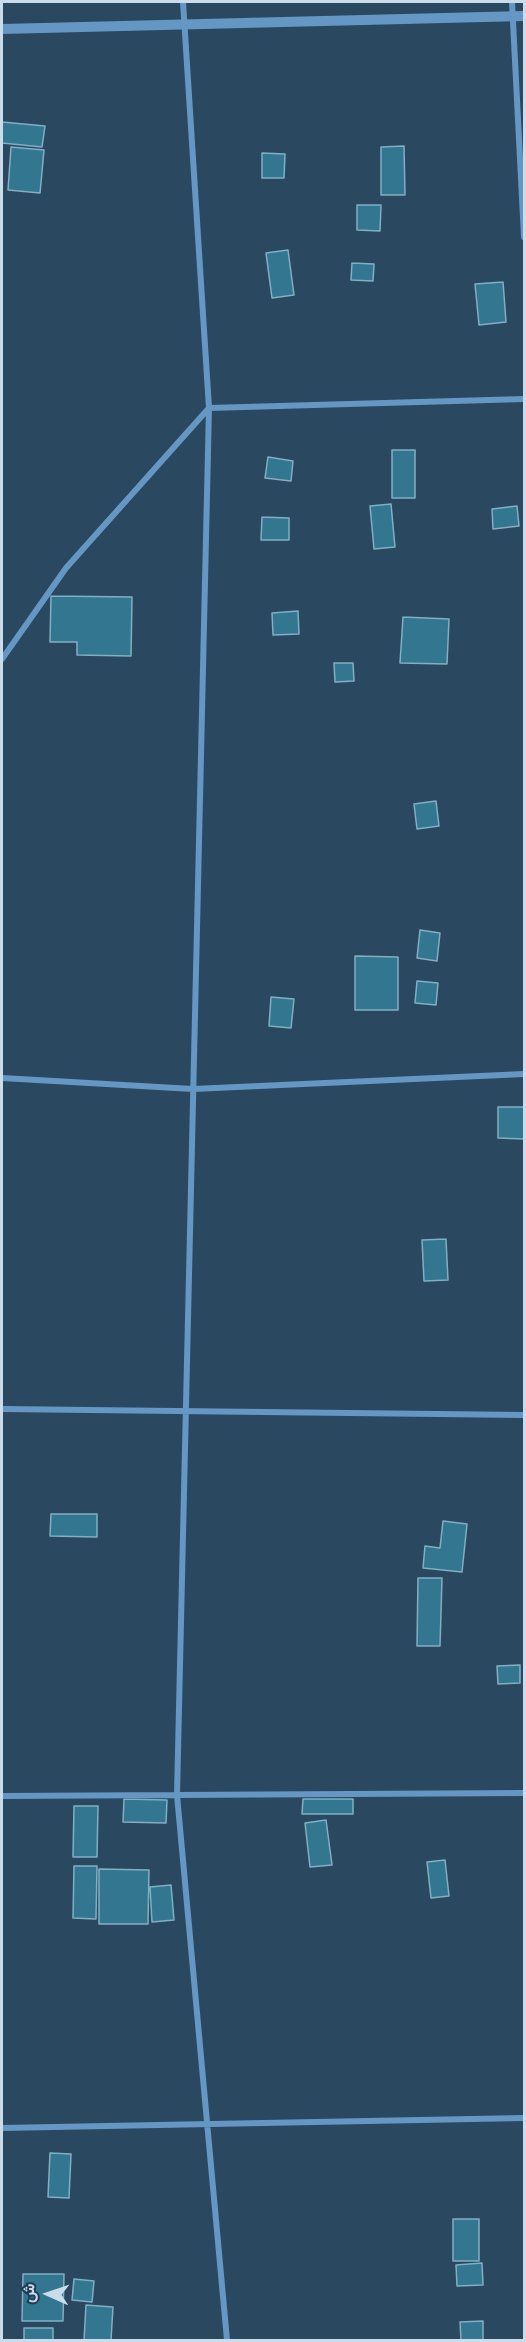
<!DOCTYPE html>
<html>
<head>
<meta charset="utf-8">
<style>
	body { margin:0 }
	#map { position:relative; width:526px; height:2342px; overflow:hidden; background:#2b4861; font-family:Overpass,Vazirmatn,sans-serif }
	canvas { display:block }
	.frame { position:absolute; inset:0; border:3px solid #cadbea; pointer-events:none }
	.north { position:absolute; left:18px; top:2264px; width:60px; height:60px; -webkit-text-stroke:4px #213d56; paint-order:stroke; rotate:273deg; font-size:16px; font-weight:700; line-height:24px; text-align:center; color:#cadbea }
	.north::after { content:''; display:block; margin:auto; width:21px; height:27px; background:#cadbea; clip-path:polygon(50% 0,100% 100%,50% 72%,0 100%) }
</style>
</head>
<body>
<div id="map">
<canvas width="526" height="2342"></canvas>
<div class="frame"></div>
<div class="north">ش</div>
</div>
<script>
const g = document.querySelector('canvas').getContext('2d');
g.lineJoin = 'round';
function fill(path, color) {
  g.fillStyle = color;
  g.fill(path, 'evenodd');
}
function toPath(rows) {
  const path = new Path2D();
  for (const r of rows) {
    path.moveTo(r[0], r[1]);
    for (let i = 2; i < r.length; i += 2) path.lineTo(r[i], r[i + 1]);
  }
  return path;
}
function stroke(path, color, width, dash) {
  g.strokeStyle = color;
  g.lineWidth = width;
  g.lineCap = dash ? 'butt' : 'round';
  g.setLineDash(dash || []);
  g.stroke(path);
}
const building = toPath([
	[2,122,45,126,42,147,2,143,2,122],
	[404,146,405,195,381,195,381,147,404,146],
	[11,147,44,150,40,193,8,190,11,147],
	[262,153,285,154,284,178,262,178,262,153],
	[357,205,381,205,380,231,357,230,357,205],
	[288,250,294,295,272,298,266,253,288,250],
	[352,263,374,264,373,281,351,280,352,263],
	[503,282,506,322,479,325,475,284,503,282],
	[392,450,415,450,415,498,392,498,392,450],
	[268,457,293,461,291,481,265,478,268,457],
	[391,504,395,547,374,549,370,506,391,504],
	[517,506,519,526,493,529,492,509,517,506],
	[262,517,289,518,289,540,261,540,262,517],
	[51,596,132,597,131,656,77,655,77,642,50,642,51,596],
	[298,611,299,634,273,635,272,613,298,611],
	[403,617,449,619,447,664,400,663,403,617],
	[334,663,353,663,354,681,335,682,334,663],
	[436,801,439,826,417,829,414,804,436,801],
	[420,930,440,933,437,961,417,958,420,930],
	[355,956,398,957,398,1010,355,1010,355,956],
	[417,981,438,983,436,1005,415,1003,417,981],
	[271,997,294,999,291,1028,269,1026,271,997],
	[498,1107,524,1107,524,1139,498,1138,498,1107],
	[446,1239,448,1280,424,1281,422,1240,446,1239],
	[51,1514,97,1514,97,1537,50,1536,51,1514],
	[443,1521,467,1524,462,1572,423,1568,425,1546,440,1548,443,1521],
	[418,1578,442,1578,440,1646,417,1646,418,1578],
	[520,1665,520,1683,498,1684,497,1666,520,1665],
	[124,1799,167,1800,166,1823,123,1822,124,1799],
	[303,1799,353,1799,353,1814,302,1814,303,1799],
	[74,1806,98,1806,97,1857,73,1857,74,1806],
	[326,1820,332,1865,310,1867,305,1823,326,1820],
	[445,1860,449,1896,431,1898,427,1862,445,1860],
	[74,1866,97,1866,96,1919,73,1918,74,1866],
	[99,1869,149,1870,148,1924,99,1924,99,1869],
	[171,1885,174,1920,152,1922,150,1887,171,1885],
	[50,2153,71,2154,69,2198,48,2197,50,2153],
	[453,2219,479,2219,479,2261,453,2261,453,2219],
	[482,2263,483,2285,457,2286,456,2265,482,2263],
	[23,2274,64,2274,63,2321,22,2321,23,2274],
	[74,2279,94,2281,92,2302,72,2300,74,2279],
	[86,2305,113,2307,111,2340,84,2340,86,2305],
	[483,2321,483,2340,461,2340,460,2322,483,2321],
	[24,2328,53,2328,53,2340,24,2340,24,2328]
]);
fill(building, '#327690');
stroke(building, '#82afc3', 1.5);
stroke(toPath([
	[183,2,209,408,177,1795,227,2340],
	[512,2,524,237],
	[2,659,66,568,209,408,524,399],
	[2,1078,193,1089,524,1074],
	[2,1409,524,1415],
	[2,1796,524,1793],
	[2,2128,524,2118]
]), '#6597c4', 6);
stroke(toPath([
	[2,29,524,16]
]), '#6597c4', 10);
</script>
</body>
</html>
